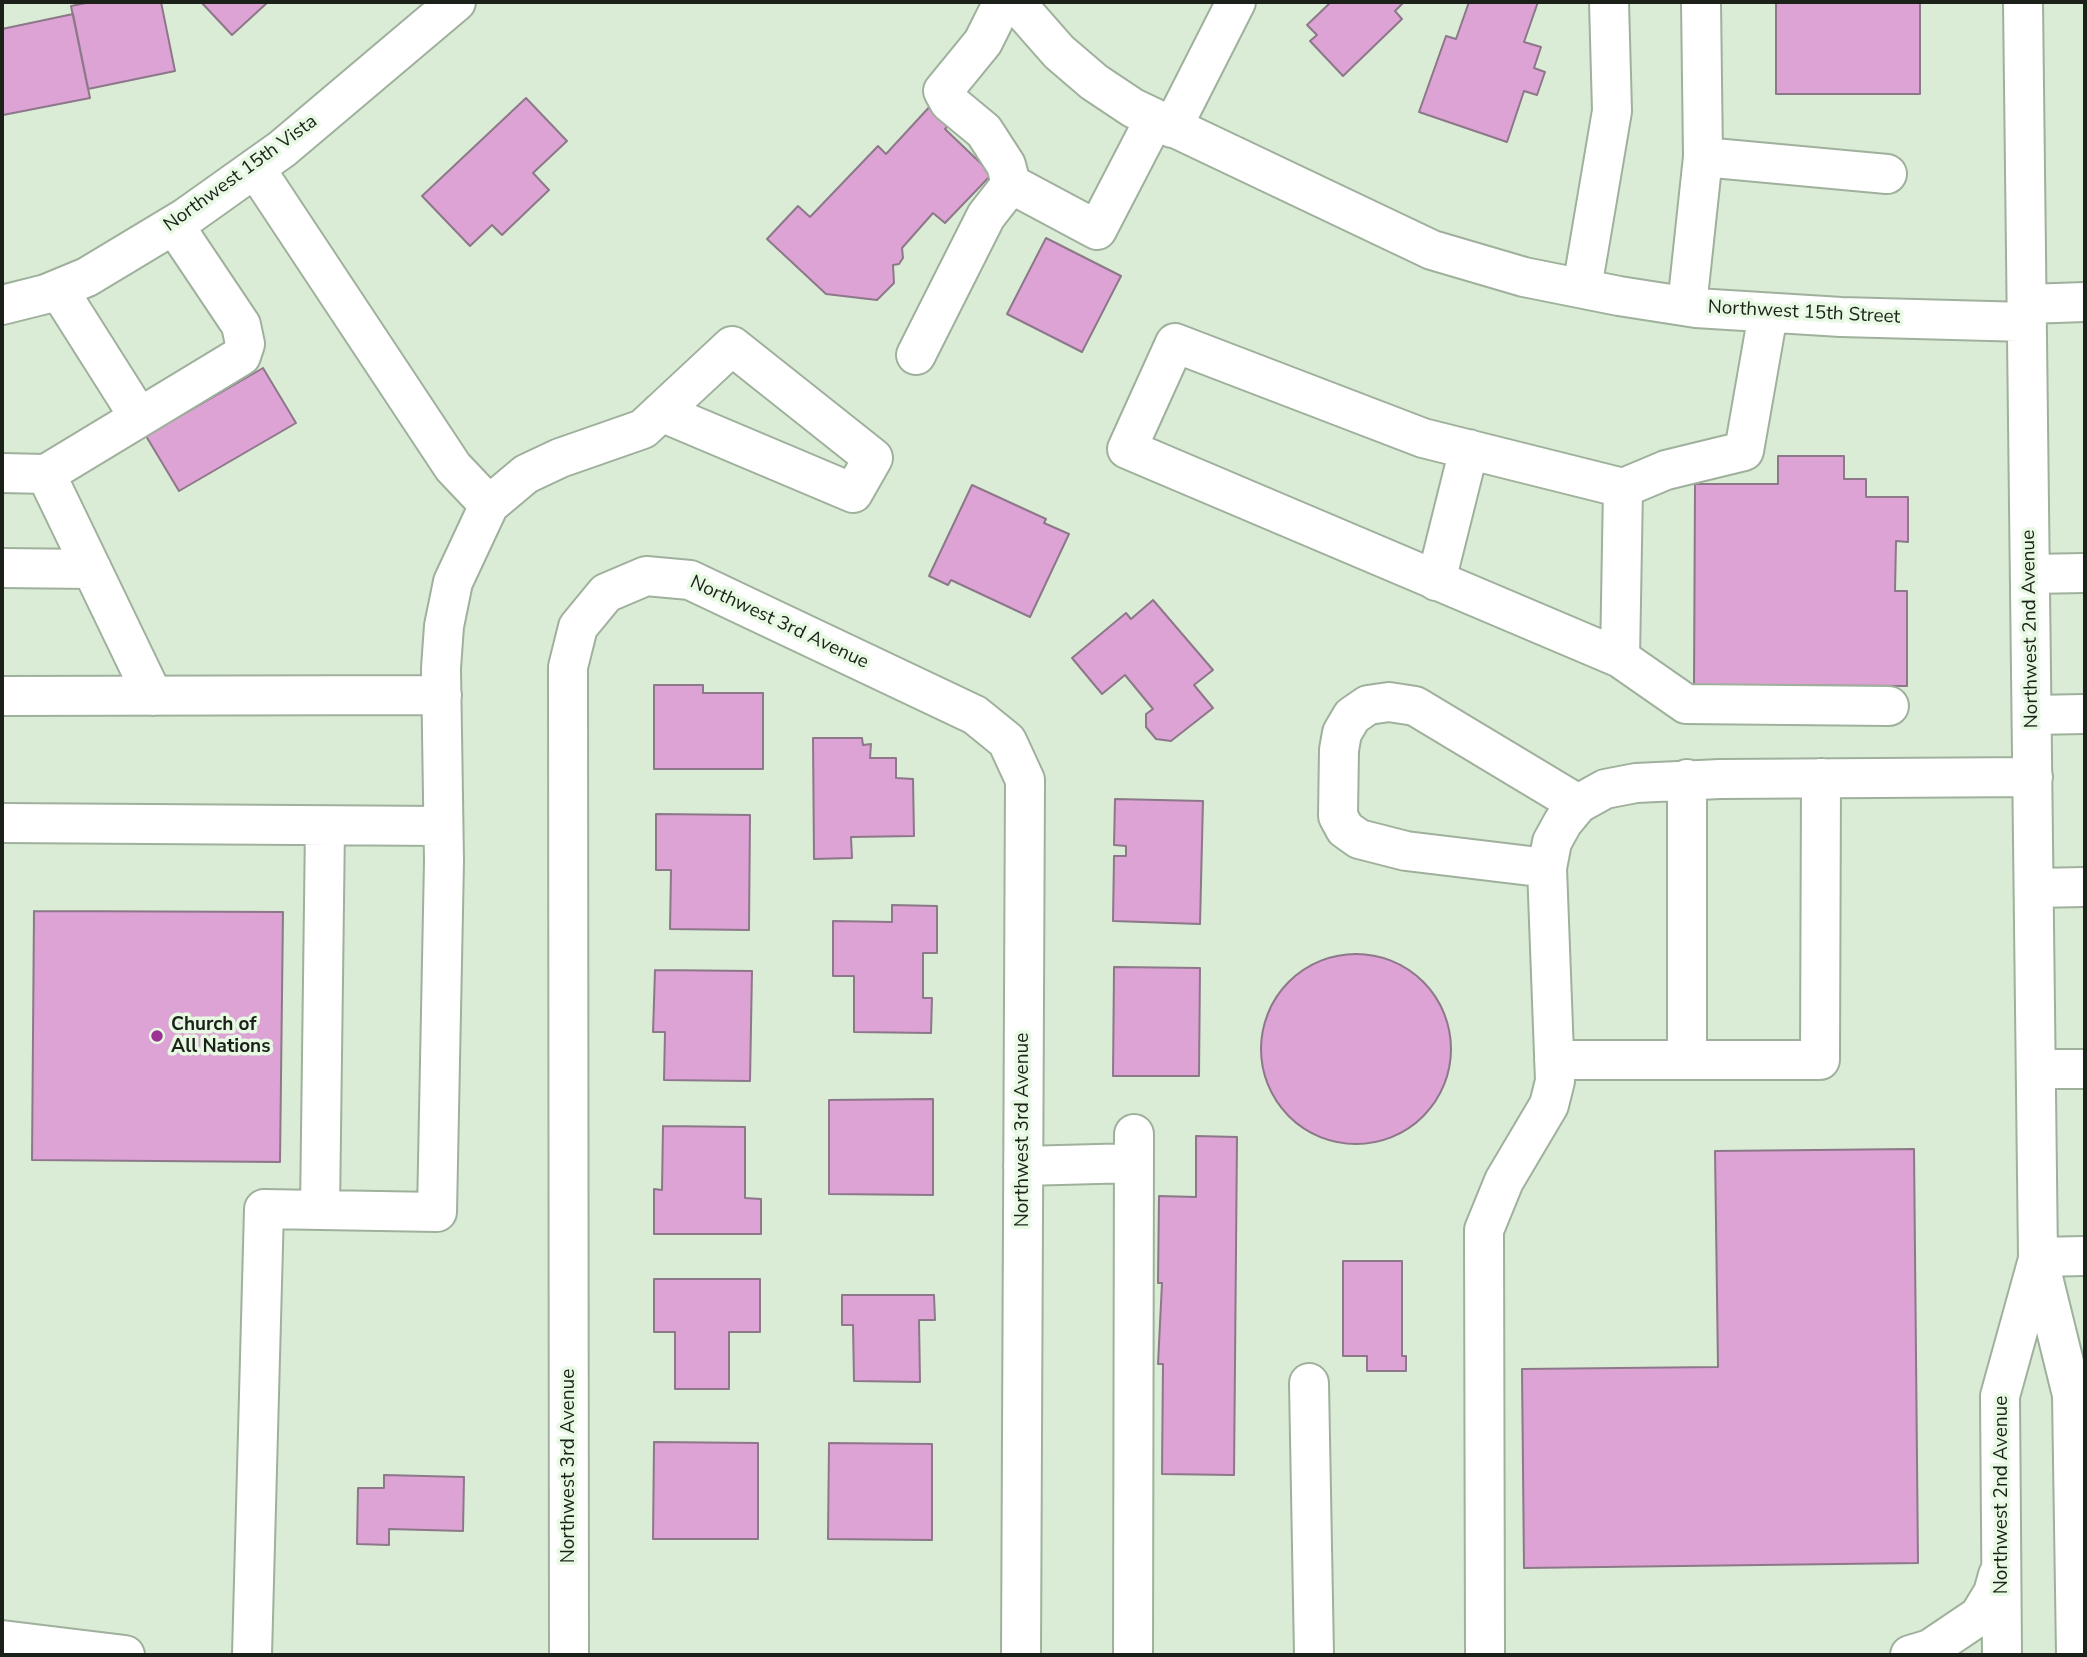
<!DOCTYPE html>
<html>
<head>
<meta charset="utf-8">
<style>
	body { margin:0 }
	#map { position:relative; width:2087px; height:1657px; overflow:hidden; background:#daecd6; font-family:"Nunito Sans",sans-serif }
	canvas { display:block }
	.frame { position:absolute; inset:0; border:4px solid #1b2119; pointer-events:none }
</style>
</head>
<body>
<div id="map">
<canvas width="2087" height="1657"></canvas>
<div class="frame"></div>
</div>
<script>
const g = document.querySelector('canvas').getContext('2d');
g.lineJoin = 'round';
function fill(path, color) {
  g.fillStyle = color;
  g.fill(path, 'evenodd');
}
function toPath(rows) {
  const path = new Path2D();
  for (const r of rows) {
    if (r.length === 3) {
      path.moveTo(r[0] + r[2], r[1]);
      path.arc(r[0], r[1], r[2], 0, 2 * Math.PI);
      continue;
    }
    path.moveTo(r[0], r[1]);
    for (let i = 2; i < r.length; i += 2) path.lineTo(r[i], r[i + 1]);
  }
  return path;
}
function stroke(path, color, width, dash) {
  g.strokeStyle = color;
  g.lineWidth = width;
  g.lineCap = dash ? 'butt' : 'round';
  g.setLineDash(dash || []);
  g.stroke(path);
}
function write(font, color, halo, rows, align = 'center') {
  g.font = font + ' "Nunito Sans",sans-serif';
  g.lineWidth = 7;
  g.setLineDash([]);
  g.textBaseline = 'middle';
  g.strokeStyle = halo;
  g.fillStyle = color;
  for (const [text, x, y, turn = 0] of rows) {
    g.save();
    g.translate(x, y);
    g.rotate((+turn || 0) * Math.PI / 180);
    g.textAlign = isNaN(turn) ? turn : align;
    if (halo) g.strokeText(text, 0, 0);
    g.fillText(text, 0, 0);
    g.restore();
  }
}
const building = toPath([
	[91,2,161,2,175,71,88,89,71,6,91,2],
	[201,2,268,2,232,35,201,2],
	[1331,2,1404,2,1395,11,1402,19,1343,76,1310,41,1317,35,1307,25,1331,2],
	[1469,2,1538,2,1524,42,1541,47,1534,68,1545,72,1537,95,1524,91,1507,142,1419,112,1446,36,1456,39,1469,2],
	[1776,2,1920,2,1920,94,1776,94,1776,2],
	[73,14,90,98,3,115,2,29,73,14],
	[526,98,567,141,533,173,549,190,502,235,492,225,470,246,422,196,526,98],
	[933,103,952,122,945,129,992,174,945,223,933,213,902,248,903,258,899,264,893,265,894,283,877,300,826,294,767,239,798,206,810,217,878,146,886,154,933,103],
	[1046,238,1121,276,1082,352,1007,314,1046,238],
	[263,368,296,423,179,491,146,436,263,368],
	[1778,456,1844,456,1844,479,1866,479,1866,497,1908,497,1908,542,1896,541,1895,591,1907,591,1907,686,1694,685,1695,484,1778,484,1778,456],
	[972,485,1046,519,1044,523,1069,534,1030,617,951,580,948,585,929,576,972,485],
	[1153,600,1213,670,1194,685,1213,708,1171,741,1156,739,1146,727,1146,714,1153,709,1125,675,1102,694,1072,658,1126,613,1131,619,1153,600],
	[654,685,703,685,703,693,763,693,763,769,654,769,654,685],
	[813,738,862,738,863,745,871,744,870,758,896,758,896,778,913,779,914,836,851,837,852,858,814,859,813,738],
	[1115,799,1203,801,1200,924,1113,921,1114,856,1126,856,1126,846,1114,845,1115,799],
	[656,814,750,815,749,930,670,929,671,870,656,870,656,814],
	[892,905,937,906,937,953,923,953,923,998,932,998,931,1033,854,1032,854,976,833,976,833,921,892,922,892,905],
	[34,911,283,912,280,1162,32,1160,34,911],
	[1356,1049,95],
	[1114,967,1200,968,1199,1076,1113,1076,1114,967],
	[655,970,752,971,750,1081,664,1080,665,1032,653,1032,655,970],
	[933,1099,933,1195,829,1194,829,1100,933,1099],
	[663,1126,745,1127,745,1198,761,1199,761,1234,654,1234,654,1189,662,1190,663,1126],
	[1196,1136,1237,1137,1234,1475,1162,1474,1163,1364,1158,1364,1162,1283,1158,1283,1159,1196,1196,1197,1196,1136],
	[1914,1149,1918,1563,1524,1568,1522,1369,1718,1367,1715,1151,1914,1149],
	[1343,1261,1402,1261,1402,1356,1406,1356,1406,1371,1367,1371,1367,1356,1343,1356,1343,1261],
	[654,1279,760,1279,760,1332,729,1332,729,1389,675,1389,675,1332,654,1332,654,1279],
	[842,1295,934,1295,935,1320,919,1320,920,1382,854,1381,853,1325,842,1325,842,1295],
	[654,1442,758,1443,758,1539,653,1539,654,1442],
	[829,1443,932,1444,932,1540,828,1539,829,1443],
	[384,1475,464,1477,463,1531,389,1529,389,1545,357,1544,358,1488,384,1488,384,1475]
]);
fill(building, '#dca3d4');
stroke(building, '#8c7889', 2);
const minor = toPath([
	[1003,2,983,42,943,91,949,102,984,131,1006,165,1011,184],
	[1015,2,1059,52,1094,82,1133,108,1432,250,1524,277,1619,296,1696,308,1841,317,2027,322],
	[1701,2,1703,157,1887,174],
	[2023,2,2038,1257,2072,1395,2076,1655],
	[1172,128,1236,2],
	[255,168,453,467,489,505],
	[1582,288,1612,111,1609,2],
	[58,289,139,417],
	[2027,304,2085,302],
	[2,305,46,294,87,277,185,218,282,149,456,2],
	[1687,306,1703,157],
	[916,355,986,216,1011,184,1097,230,1154,120],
	[2,473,46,474],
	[1623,488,1620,658,1127,449,1175,343,1423,438,1623,488,1666,470,1744,451,1768,314],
	[2,568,92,569],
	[2030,574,2085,573],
	[1436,581,1469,449],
	[1620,658,1686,704,1889,706],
	[2,696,442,695],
	[153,696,46,474,241,356,245,344,241,325,174,225],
	[2032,715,2085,714],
	[2,823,443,826],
	[1547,868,1406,851,1359,839,1345,829,1338,816,1339,750,1342,733,1352,716,1368,705,1389,702,1415,706,1578,804],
	[2034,888,2085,887],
	[1554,1060,1820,1060,1821,778],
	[1687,1060,1687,779],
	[2036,1069,2085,1069],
	[1023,1166,1134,1163],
	[320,1210,325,826],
	[2038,1257,2085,1256],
	[1309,1383,1314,1655],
	[2,1640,125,1655],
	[252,1655,264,1209,437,1212,444,861,441,668,444,626,453,582,489,505,526,474,560,458,643,429,732,346,873,458,853,493,661,412],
	[569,1655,568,667,578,627,606,593,646,576,690,580,975,715,1007,741,1025,780,1021,1655],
	[1133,1655,1134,1134],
	[1485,1655,1484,1230,1504,1181,1549,1105,1555,1081,1547,868,1552,842,1563,822,1578,804,1605,789,1636,783,1720,779,2033,777],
	[1910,1655,1930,1649,1979,1616,1993,1593,1998,1575],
	[2002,1655,2000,1396,2038,1259]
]);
stroke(minor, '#9fb09c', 42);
stroke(minor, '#fff', 38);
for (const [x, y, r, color] of [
	[157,1036,7,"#9c3294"]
]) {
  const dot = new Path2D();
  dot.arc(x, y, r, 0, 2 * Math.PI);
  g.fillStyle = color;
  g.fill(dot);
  stroke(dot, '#e7f9e3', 2.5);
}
write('19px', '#1b2119', '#e7f9e3', [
	["Northwest 15th Vista",241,174,-36],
	["Northwest 15th Street",1804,313,3],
	["Northwest 3rd Avenue",779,623,25],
	["Northwest 2nd Avenue",2031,629,-91],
	["Northwest 3rd Avenue",1023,1130,-90],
	["Northwest 3rd Avenue",569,1466,-90],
	["Northwest 2nd Avenue",2002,1495,-90]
]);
write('bold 19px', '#1b2119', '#e7f9e3', [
	["Church of",171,1025],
	["All Nations",171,1047]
], 'left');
</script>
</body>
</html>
